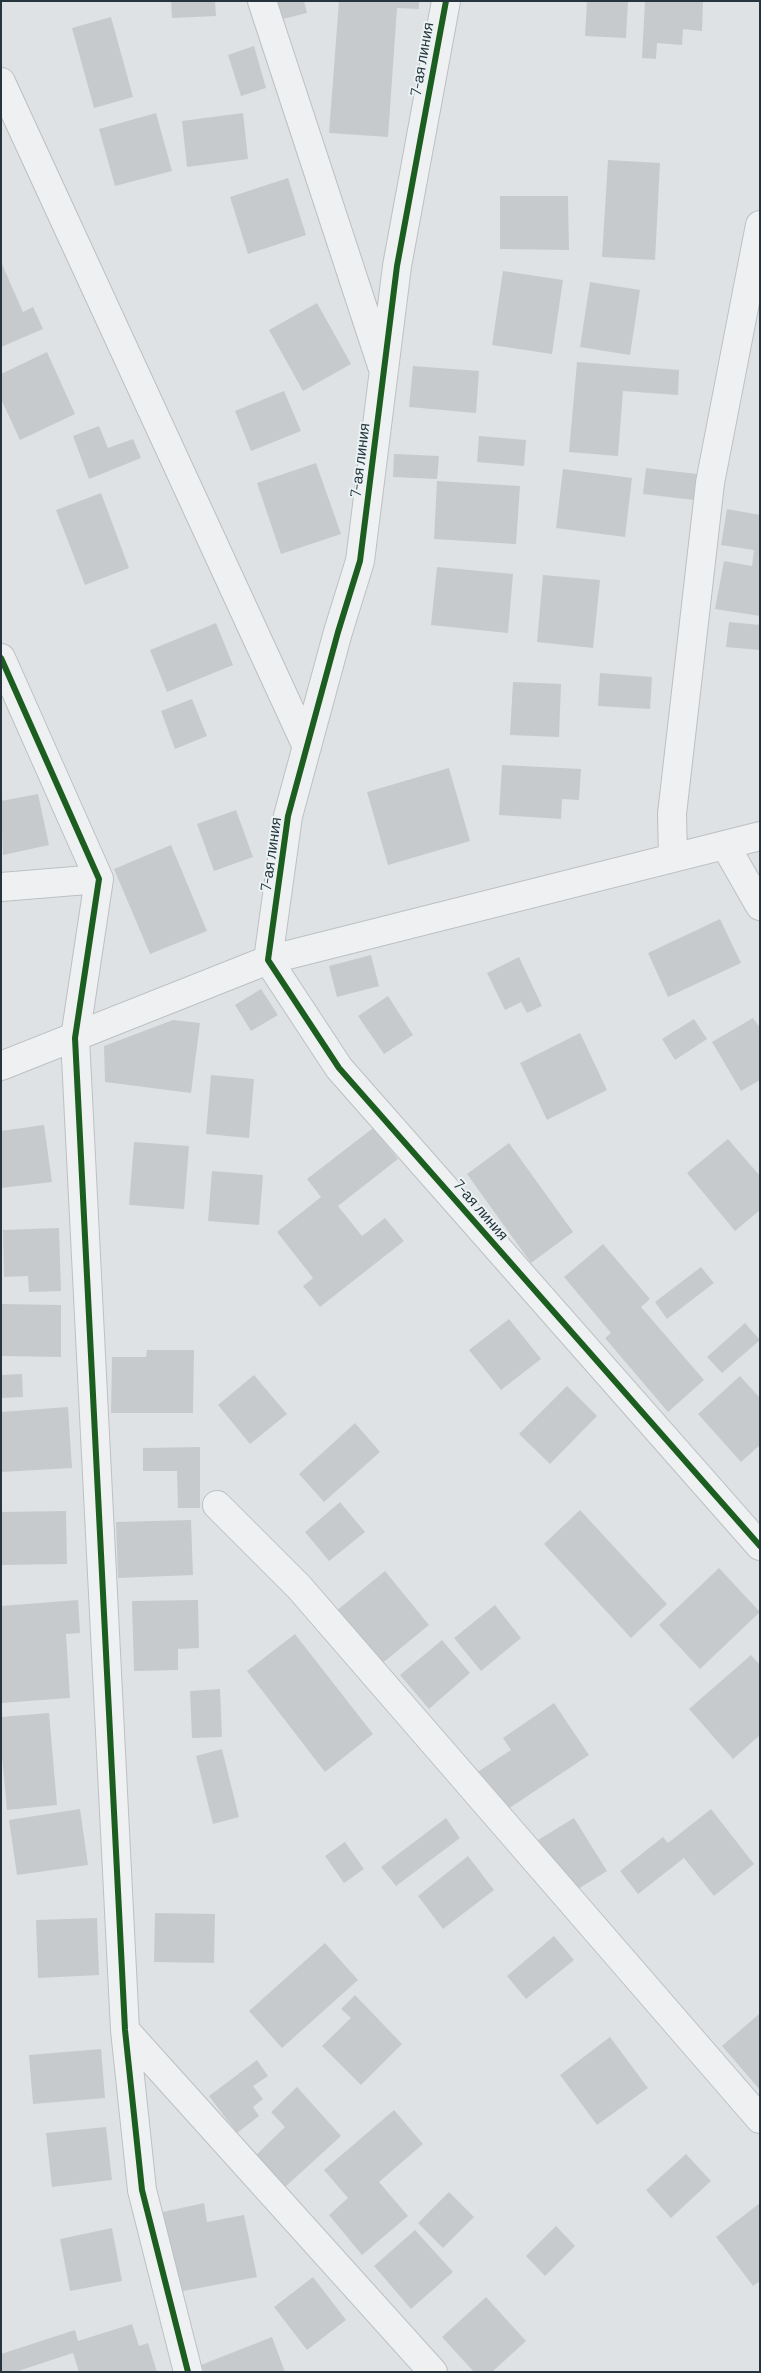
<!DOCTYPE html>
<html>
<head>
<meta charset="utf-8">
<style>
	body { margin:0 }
	#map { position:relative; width:761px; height:2373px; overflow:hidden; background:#dfe2e4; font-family:Barlow,sans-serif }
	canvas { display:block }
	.frame { position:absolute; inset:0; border:2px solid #26353d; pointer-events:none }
</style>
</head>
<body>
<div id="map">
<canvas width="761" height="2373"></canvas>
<div class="frame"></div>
</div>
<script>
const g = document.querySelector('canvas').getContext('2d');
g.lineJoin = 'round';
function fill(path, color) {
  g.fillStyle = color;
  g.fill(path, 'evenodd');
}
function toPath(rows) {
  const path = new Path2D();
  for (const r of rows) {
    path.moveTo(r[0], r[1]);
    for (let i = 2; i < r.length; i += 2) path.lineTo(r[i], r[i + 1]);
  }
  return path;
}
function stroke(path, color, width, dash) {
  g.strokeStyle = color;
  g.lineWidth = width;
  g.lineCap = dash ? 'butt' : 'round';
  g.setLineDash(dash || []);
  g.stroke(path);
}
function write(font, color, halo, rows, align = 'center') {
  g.font = font + ' Barlow,sans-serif';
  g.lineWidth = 4;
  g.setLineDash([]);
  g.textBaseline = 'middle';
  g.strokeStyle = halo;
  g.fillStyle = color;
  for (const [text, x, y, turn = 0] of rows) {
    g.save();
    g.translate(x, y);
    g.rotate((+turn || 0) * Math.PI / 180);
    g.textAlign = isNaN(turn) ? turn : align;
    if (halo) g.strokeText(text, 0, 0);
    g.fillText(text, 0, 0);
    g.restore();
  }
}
fill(toPath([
	[171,1,215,1,216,16,172,18],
	[270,1,304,1,307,13,275,21],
	[339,1,419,1,419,9,397,8,388,137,329,133],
	[587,1,628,1,626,38,585,36],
	[645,1,703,1,702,31,683,29,682,45,657,43,656,59,642,58],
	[111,17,133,97,94,108,72,28],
	[254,46,266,88,241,96,228,55],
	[156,113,172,171,115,186,99,129],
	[243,113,248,159,187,167,182,121],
	[608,160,660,163,655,260,602,257],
	[288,178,306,235,248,254,230,197],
	[500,196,568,196,569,250,500,249],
	[1,262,23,312,33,307,43,329,1,347],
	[503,271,563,280,552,354,492,345],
	[590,282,640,290,630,355,580,347],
	[317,303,351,364,303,391,269,330],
	[47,352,75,414,20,440,1,399,1,374],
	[577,362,679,370,678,395,623,391,618,456,569,452],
	[413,366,479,371,476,413,409,407],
	[284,391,301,431,251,451,235,411],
	[99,426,108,448,133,439,141,458,89,479,73,436],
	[479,436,526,440,524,466,477,462],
	[394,454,439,456,437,479,393,477],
	[316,463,341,534,281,554,257,483],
	[646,468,697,474,694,500,643,494],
	[563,469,632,478,625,537,556,528],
	[437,481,520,486,516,544,434,539],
	[101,493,129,568,85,585,56,510],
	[727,509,760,515,760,616,715,609,724,561,752,566,754,550,721,545],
	[437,567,513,574,508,633,431,625],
	[543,575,600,580,593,648,537,642],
	[729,622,760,625,760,650,726,647],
	[216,623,233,665,167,692,150,650],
	[600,673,652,677,650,709,598,706],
	[513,682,561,684,559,737,510,735],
	[192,699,207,736,175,749,161,711],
	[502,765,581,769,579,800,562,799,561,819,499,815],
	[449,768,470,841,388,865,367,792],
	[38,794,49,845,3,855,1,801],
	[236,810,253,857,214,871,197,824],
	[171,845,207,931,150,954,114,869],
	[720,919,741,963,668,997,648,953],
	[371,955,379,986,337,997,329,966],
	[519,957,542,1006,527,1013,521,1002,505,1010,487,973],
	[261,989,278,1015,251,1031,235,1005],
	[388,996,413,1035,384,1054,358,1016],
	[753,1018,760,1028,760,1080,741,1091,712,1042],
	[694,1019,707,1039,675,1060,662,1039],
	[173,1020,200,1023,191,1093,105,1082,104,1046],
	[580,1033,607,1090,547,1120,520,1063],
	[211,1075,254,1079,249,1138,206,1134],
	[44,1125,52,1182,1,1188,1,1131],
	[373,1128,398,1159,338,1206,362,1236,385,1218,404,1241,320,1307,303,1286,313,1278,277,1232,321,1197,307,1179],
	[728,1139,760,1176,760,1210,735,1231,687,1173],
	[134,1142,189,1146,184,1209,129,1205],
	[509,1143,573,1232,531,1263,467,1174],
	[212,1171,263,1175,259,1225,208,1221],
	[59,1228,61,1291,29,1292,28,1276,4,1277,3,1230],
	[603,1244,650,1299,641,1307,704,1380,668,1412,605,1338,611,1333,564,1277],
	[701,1267,714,1283,667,1319,655,1302],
	[1,1304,61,1305,61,1357,1,1356],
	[509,1319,541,1359,501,1390,469,1350],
	[745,1323,760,1340,722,1373,707,1357],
	[147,1350,194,1350,193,1413,111,1413,112,1357,146,1357],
	[22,1374,23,1397,1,1398,1,1375],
	[254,1375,287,1414,250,1444,218,1405],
	[740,1376,760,1398,760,1445,741,1462,698,1414],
	[567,1386,597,1416,550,1464,519,1434],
	[68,1407,72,1468,1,1472,1,1412],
	[355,1423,380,1452,324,1502,299,1474],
	[200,1447,200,1508,178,1508,177,1471,143,1471,143,1448],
	[340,1502,365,1532,329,1561,305,1532],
	[580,1510,667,1604,631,1638,544,1544],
	[66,1511,67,1564,2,1565,1,1512],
	[191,1520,193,1575,118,1578,116,1522],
	[719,1568,760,1612,700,1669,659,1625],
	[385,1571,429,1625,380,1665,336,1611],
	[78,1600,80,1633,66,1634,70,1698,1,1703,1,1606],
	[198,1600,199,1648,178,1649,178,1670,134,1671,132,1601],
	[495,1605,521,1638,481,1671,454,1638],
	[295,1634,373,1734,325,1772,247,1671],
	[442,1640,470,1673,429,1709,400,1675],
	[751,1655,760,1665,760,1735,733,1759,689,1709],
	[220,1689,222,1737,192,1738,190,1691],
	[554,1703,589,1755,502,1813,476,1773,511,1750,503,1738],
	[49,1713,57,1805,7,1810,1,1746,1,1717],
	[222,1749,239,1817,213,1824,196,1756],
	[80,1809,88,1865,17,1875,9,1820],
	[711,1809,754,1864,714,1896,684,1858,638,1894,620,1871,663,1837,668,1843],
	[446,1818,460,1838,396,1886,381,1867],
	[574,1818,607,1871,570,1894,538,1840],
	[345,1842,364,1869,344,1883,325,1856],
	[468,1856,494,1890,443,1929,418,1896],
	[155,1913,215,1914,214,1963,154,1962],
	[97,1918,99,1975,38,1978,36,1920],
	[554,1936,574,1960,526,1999,507,1976],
	[325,1943,358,1980,282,2048,249,2011],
	[355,1995,402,2044,361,2085,322,2046,351,2018,341,2009],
	[759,2014,760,2015,760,2090,722,2046],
	[610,2037,648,2088,597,2125,560,2075],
	[101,2049,105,2098,33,2104,29,2055],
	[257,2060,268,2076,253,2086,263,2099,253,2107,259,2116,237,2133,209,2096],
	[297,2087,341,2136,284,2188,255,2156,285,2127,271,2112],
	[394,2110,423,2144,379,2182,408,2216,362,2255,329,2215,348,2198,324,2170],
	[106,2127,112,2180,52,2187,46,2133],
	[686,2154,711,2181,671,2218,646,2190],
	[449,2192,474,2217,443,2248,418,2223],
	[204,2203,207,2222,244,2215,257,2277,178,2292,163,2212],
	[760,2203,760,2281,753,2286,716,2237],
	[556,2226,575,2246,545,2276,526,2256],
	[112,2228,122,2281,70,2291,60,2239],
	[415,2230,453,2272,411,2309,374,2266],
	[313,2277,346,2320,307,2350,274,2307],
	[486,2297,526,2341,492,2372,474,2372,442,2337],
	[132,2324,139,2346,148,2343,157,2372,79,2372,73,2353,15,2372,1,2372,1,2354,75,2330,78,2341],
	[272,2337,285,2372,204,2372,201,2365]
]), '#c7cacc');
const minor = toPath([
	[262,1,382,366],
	[446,1,397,266,360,561,338,632,288,816,268,960,339,1068,760,1546],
	[1,82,307,747],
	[1,658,99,879,75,1038,125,2030,142,2190,188,2372],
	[725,845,760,906],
	[673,856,672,814,710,483,760,225],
	[1,887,99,879],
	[1,1066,268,960,760,836],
	[217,1505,299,1587,760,2119],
	[125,2030,433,2372]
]);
stroke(minor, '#bdc0c2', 30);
stroke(minor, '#eef0f1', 28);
stroke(toPath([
	[446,1,397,266,360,561,338,632,288,816,268,960,339,1068,760,1546],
	[1,658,99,879,75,1038,125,2030,142,2190,188,2372]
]), '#1b5e20', 6);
write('15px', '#26353d', '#ebf2f4', [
	["7-ая линия",422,59,-80],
	["7-ая линия",360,460,-83],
	["7-ая линия",271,854,-82],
	["7-ая линия",481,1210,49]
]);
</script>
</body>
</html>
